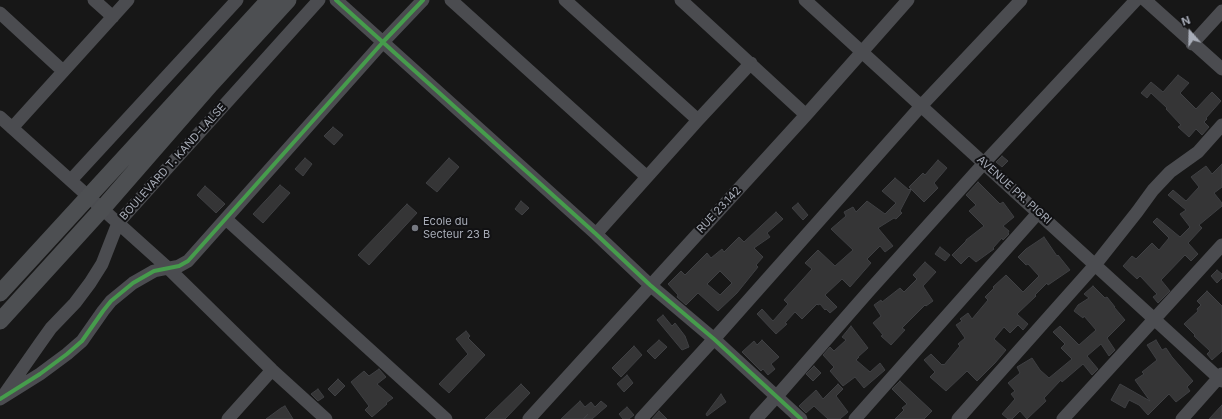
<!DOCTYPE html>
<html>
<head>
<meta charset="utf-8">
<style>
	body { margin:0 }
	#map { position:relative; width:1222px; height:419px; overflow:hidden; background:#171717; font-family:Inter,sans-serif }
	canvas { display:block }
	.north { position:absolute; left:1170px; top:12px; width:40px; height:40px; -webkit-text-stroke:3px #111113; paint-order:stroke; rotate:340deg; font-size:11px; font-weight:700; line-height:16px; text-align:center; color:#a8adb8 }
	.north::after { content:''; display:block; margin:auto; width:14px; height:18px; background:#a8adb8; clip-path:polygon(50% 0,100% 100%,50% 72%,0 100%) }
</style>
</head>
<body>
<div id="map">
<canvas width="1222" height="419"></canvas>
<div class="north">N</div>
</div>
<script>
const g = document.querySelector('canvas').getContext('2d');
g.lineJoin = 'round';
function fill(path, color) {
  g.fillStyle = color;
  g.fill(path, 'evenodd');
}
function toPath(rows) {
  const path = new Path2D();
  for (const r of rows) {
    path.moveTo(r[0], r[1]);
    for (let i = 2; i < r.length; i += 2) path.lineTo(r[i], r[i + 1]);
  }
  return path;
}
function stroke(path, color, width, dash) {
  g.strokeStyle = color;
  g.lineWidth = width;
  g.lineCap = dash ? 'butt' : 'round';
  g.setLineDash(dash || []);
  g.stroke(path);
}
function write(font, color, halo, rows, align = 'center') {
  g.font = font + ' Inter,sans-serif';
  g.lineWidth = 4;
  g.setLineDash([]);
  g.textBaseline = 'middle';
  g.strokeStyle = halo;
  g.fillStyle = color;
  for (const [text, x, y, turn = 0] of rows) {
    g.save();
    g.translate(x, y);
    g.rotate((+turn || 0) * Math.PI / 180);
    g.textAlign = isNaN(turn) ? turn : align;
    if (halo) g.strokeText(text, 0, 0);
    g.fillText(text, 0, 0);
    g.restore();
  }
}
const building = toPath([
	[1178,75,1189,83,1180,93,1196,109,1212,92,1221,101,1206,118,1207,119,1204,122,1209,127,1202,135,1196,129,1189,137,1178,127,1181,125,1166,109,1167,108,1151,93,1147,98,1141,93,1151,82,1163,92,1178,75],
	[333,127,343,135,334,145,324,136,333,127],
	[1002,156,1008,161,1002,167,996,162,1002,156],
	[305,158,312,164,303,176,295,169,305,158],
	[449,158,459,167,437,192,426,183,449,158],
	[938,160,947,168,934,183,938,188,924,202,909,187,923,173,925,175,938,160],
	[1222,164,1222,187,1214,193,1222,203,1222,206,1199,225,1202,228,1188,243,1198,254,1191,261,1185,255,1161,280,1170,291,1158,303,1153,297,1157,294,1140,276,1137,279,1123,266,1132,256,1136,259,1152,243,1159,250,1169,238,1153,222,1157,218,1180,237,1190,227,1180,214,1186,210,1168,195,1173,190,1186,201,1199,187,1191,177,1206,166,1212,174,1222,164],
	[895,178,909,190,910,189,911,190,900,211,902,213,896,219,894,218,878,228,893,246,885,252,880,246,867,259,871,263,850,287,842,279,825,295,837,307,830,313,826,309,825,310,820,304,818,305,817,304,802,319,795,312,785,323,787,324,776,334,757,314,762,309,773,321,788,304,784,300,812,269,805,263,818,250,835,266,853,250,831,229,846,216,844,212,853,207,856,212,867,201,885,214,896,203,882,191,895,178],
	[978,182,1000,204,1003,202,1014,217,1003,226,1009,231,1008,233,1009,234,1003,240,1002,238,993,248,994,249,976,262,969,256,961,264,952,255,966,241,966,240,984,226,969,211,976,205,966,195,978,182],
	[280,185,290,193,263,223,253,214,280,185],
	[205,186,225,204,216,213,197,195,205,186],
	[521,201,529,208,522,215,515,209,521,201],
	[798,203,808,215,803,220,792,208,798,203],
	[407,204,417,213,369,265,358,255,407,204],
	[776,212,783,219,767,233,770,237,754,248,763,257,756,265,758,267,737,293,718,311,698,293,686,305,677,297,678,295,668,284,681,271,685,275,707,253,711,258,722,249,724,252,739,237,744,242,776,212],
	[720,271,732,283,720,295,707,284,720,271],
	[1044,237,1057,256,1058,255,1070,270,1048,285,1047,283,1035,295,1036,296,1017,314,1028,324,1023,330,1018,325,1010,333,1004,327,994,339,1006,350,995,363,977,381,967,371,946,391,930,377,935,372,924,360,931,354,942,365,943,364,944,365,960,346,958,344,965,338,956,325,962,321,960,319,968,313,972,319,988,300,985,297,994,288,993,287,1006,275,1023,292,1039,276,1028,264,1026,265,1018,257,1026,249,1044,237],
	[940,247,950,255,945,261,935,254,940,247],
	[925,262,936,272,923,286,933,301,926,306,925,305,902,328,905,330,891,345,881,336,883,335,873,323,881,316,874,305,881,300,882,302,900,288,904,292,917,279,913,275,925,262],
	[1217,270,1222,274,1222,278,1217,283,1211,276,1217,270],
	[1093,286,1105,298,1107,297,1115,307,1114,307,1125,320,1107,338,1115,350,1109,356,1101,344,1087,356,1098,369,1092,375,1083,364,1062,382,1061,380,1044,398,1046,401,1027,419,1020,411,1012,419,1008,419,1002,414,1015,399,1011,394,1015,391,1008,383,1020,373,1017,367,1032,358,1040,370,1049,378,1072,359,1061,348,1065,344,1053,332,1060,326,1079,345,1096,330,1084,316,1083,318,1074,311,1078,305,1089,298,1084,294,1093,286],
	[1207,291,1222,306,1222,351,1212,360,1207,354,1210,351,1194,336,1195,335,1184,324,1198,311,1197,309,1201,305,1197,301,1207,291],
	[663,315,672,326,675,323,685,336,689,347,682,350,657,320,663,315],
	[851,326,868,348,858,357,859,357,856,360,870,372,880,363,885,370,864,388,855,377,843,386,830,371,834,367,823,355,830,347,834,351,846,340,842,337,851,326],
	[466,331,470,336,468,338,485,355,449,393,439,384,468,354,456,339,466,331],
	[659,340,667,347,655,359,647,351,659,340],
	[762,340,779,357,771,364,775,369,768,375,763,369,761,371,742,352,754,341,757,345,762,340],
	[1156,340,1162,350,1166,348,1172,357,1193,381,1187,387,1190,391,1176,402,1169,394,1148,415,1139,405,1129,400,1125,408,1111,400,1120,384,1150,401,1135,380,1144,374,1142,372,1157,360,1147,345,1156,340],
	[634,346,642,355,621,377,612,368,634,346],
	[814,366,821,373,813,381,806,374,814,366],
	[379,369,386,377,377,384,393,398,386,403,387,404,372,417,365,410,369,406,351,382,364,371,369,376,379,369],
	[627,375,633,383,624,392,617,384,627,375],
	[338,379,345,386,335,396,328,389,338,379],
	[900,381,932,411,924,419,895,419,904,410,902,408,907,404,892,389,900,381],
	[521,384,530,393,505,419,485,419,521,384],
	[838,384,843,389,836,396,848,412,840,419,828,419,814,406,806,413,799,406,816,390,823,399,838,384],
	[318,389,324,397,318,401,311,394,318,389],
	[721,394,726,402,707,416,706,414,721,394],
	[580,401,585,407,591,402,595,407,601,401,607,406,592,419,584,419,588,414,583,419,561,419,580,401],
	[1222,405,1222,419,1209,419,1222,405],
	[285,406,293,419,266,419,281,408,285,406],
	[627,407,634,415,629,419,623,419,619,414,627,407],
	[659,411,667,419,652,419,659,411]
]);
fill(building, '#353536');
stroke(building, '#3f4043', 1);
stroke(toPath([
	[94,0,113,17],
	[336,0,596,234,650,285,714,339,801,419],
	[451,0,647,177],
	[565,0,698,120],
	[681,0,806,115],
	[805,0,1222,381],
	[1145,0,1222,69],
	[0,13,63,71],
	[1192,44,1222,11],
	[0,117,168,268,272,370,326,419],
	[12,128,128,0],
	[71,180,237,0],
	[226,219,446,419],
	[596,234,698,120,751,63],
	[6,392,41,342,51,328,75,303,90,283,102,264,118,223,319,0],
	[0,399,40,374,67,354,82,341,103,311,111,301,133,283,154,271,179,266,188,261,383,42,423,0],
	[228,419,272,370],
	[529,419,806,115,908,0],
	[641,419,714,339,921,106,1021,0],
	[756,419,777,396,868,292,984,163,1136,0],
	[855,419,1038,213],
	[958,419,1095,265,1137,212,1153,190,1170,172,1198,152,1222,125],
	[1063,419,1222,245],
	[1182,419,1222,374]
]), '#4b4c50', 13);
stroke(toPath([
	[0,293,269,0],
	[0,321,102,209,211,84,288,0]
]), '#4d4f52', 17);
stroke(toPath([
	[336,0,596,234,650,285,714,339,801,419],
	[0,399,40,374,67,354,82,341,103,311,111,301,133,283,154,271,179,266,188,261,383,42,423,0]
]), '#469c4c', 4);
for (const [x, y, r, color] of [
	[415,228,4,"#757880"]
]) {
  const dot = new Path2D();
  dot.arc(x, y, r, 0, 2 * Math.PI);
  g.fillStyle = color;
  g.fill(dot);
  stroke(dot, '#111113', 1.5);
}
write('11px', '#a8adb8', '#111113', [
	["BOULEVARD T. KAND-LALSE",173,162,-48],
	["AVENUE PR. PIGRI",1014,190,42],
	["RUE 23.142",719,210,-47]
]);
write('11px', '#a8adb8', '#111113', [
	["Ecole du",423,222],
	["Secteur 23 B",423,235]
], 'left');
</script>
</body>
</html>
